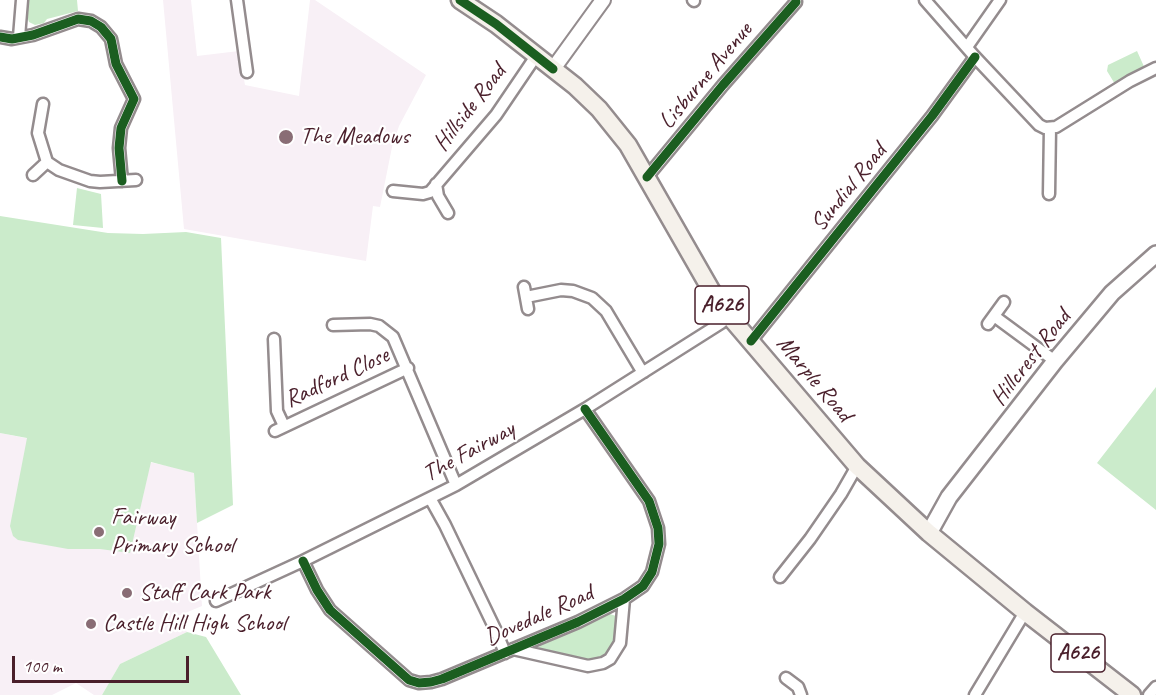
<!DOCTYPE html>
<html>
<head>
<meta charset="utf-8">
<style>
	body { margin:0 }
	#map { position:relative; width:1156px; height:695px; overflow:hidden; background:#fff; font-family:Caveat,sans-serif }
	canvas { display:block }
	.scale { position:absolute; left:12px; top:656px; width:177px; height:27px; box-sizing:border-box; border:3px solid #4a1f2b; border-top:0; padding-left:8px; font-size:18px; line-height:21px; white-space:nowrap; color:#4a1f2b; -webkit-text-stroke:4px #fff; paint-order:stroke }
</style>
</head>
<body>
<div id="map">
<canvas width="1156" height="695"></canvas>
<div class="scale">100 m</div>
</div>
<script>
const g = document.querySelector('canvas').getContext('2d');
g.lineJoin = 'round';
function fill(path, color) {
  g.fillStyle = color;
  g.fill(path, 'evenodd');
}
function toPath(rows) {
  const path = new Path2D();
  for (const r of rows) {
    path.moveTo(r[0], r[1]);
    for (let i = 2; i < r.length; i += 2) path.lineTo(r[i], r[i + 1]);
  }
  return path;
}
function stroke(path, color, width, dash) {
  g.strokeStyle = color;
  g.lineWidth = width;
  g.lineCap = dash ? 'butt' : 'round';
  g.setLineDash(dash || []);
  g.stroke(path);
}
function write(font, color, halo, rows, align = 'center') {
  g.font = font + ' Caveat,sans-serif';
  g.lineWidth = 4.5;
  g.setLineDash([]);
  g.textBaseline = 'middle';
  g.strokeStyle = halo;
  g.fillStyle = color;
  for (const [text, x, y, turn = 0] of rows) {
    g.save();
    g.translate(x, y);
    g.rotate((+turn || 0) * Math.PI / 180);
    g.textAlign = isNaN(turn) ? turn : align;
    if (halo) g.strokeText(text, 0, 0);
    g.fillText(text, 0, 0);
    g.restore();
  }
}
fill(toPath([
	[163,0,191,0,197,56,239,51,245,85,299,96,310,0,315,0,426,75,399,126,392,147,380,207,373,206,366,261,184,229],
	[0,433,189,470,194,473,202,606,178,616,187,632,120,664,102,695,94,695,76,683,52,695,0,695]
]), '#f8f0f6');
fill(toPath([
	[28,0,77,0,78,11,47,19,44,23,35,25,29,22,27,16],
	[1137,51,1146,71,1118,89,1107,71,1108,65],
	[77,188,101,194,103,228,73,225],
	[0,216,108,233,143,234,186,232,221,238,233,505,197,523,194,473,151,462,130,553,100,549,68,549,18,540,13,536,10,526,27,438,0,433],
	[1156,387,1156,510,1097,463],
	[607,613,619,617,618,639,608,655,601,659,586,662,539,651,540,643],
	[187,632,206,637,241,695,102,695,120,664]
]), '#cbebcb');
const minor = toPath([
	[237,0,247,72],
	[693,0,694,1],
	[925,0,975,57,1039,125,1045,128,1056,127,1130,81,1156,68],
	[0,37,12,39,33,35,78,19,91,21,101,27,111,39,116,64,134,99,121,128,119,148,122,181],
	[19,37,22,0],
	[967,47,1000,0],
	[43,104,38,133,47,162],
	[33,175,47,162,59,170,90,181,100,182,136,180],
	[647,177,723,85,796,2],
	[436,184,438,196,448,213],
	[393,191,423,194,430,192,496,115,536,56],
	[1049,194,1050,128],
	[524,287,528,309],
	[526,297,561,290,573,291,592,298,606,311,640,368,644,372],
	[994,316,1055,361],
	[988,324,1004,302],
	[333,325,370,324,379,326,393,337,456,485],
	[274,339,277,411,284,426],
	[751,341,932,116,975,57],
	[275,431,408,368],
	[430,498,445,525,496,631,505,653],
	[303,561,317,590,330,610,409,680,419,683,431,682,442,679,578,622,624,599,643,586,652,572,659,544,658,528,649,501,585,409],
	[780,577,810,539,841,494,857,466],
	[216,601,303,561,456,485,585,409,721,323,729,316],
	[513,649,588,666,603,663,610,659,620,643,624,599],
	[786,678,798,687,801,695],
	[975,695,1025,612],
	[1149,695,1156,687]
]);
const tertiary = toPath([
	[553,69,603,0]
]);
const secondary = toPath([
	[929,533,949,497,1055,361,1112,293,1156,254]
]);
const primary = toPath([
	[460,0,496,24,575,86,599,109,628,145,711,290,729,316,857,466,929,533,1025,612,1132,695]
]);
stroke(minor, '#948c8e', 15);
stroke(tertiary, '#948c8e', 18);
stroke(secondary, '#948c8e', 20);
stroke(primary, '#948c8e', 21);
stroke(minor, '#fff', 10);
stroke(tertiary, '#fff', 14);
stroke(secondary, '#fff', 15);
stroke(primary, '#f5f1eb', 16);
stroke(toPath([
	[460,0,496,24,553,69],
	[0,37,12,39,33,35,78,19,91,21,101,27,111,39,116,64,134,99,121,128,119,148,122,181],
	[647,177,723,85,796,2],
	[751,341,932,116,975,57],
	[303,561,317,590,330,610,409,680,419,683,431,682,442,679,578,622,624,599,643,586,652,572,659,544,658,528,649,501,585,409]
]), '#1b5e20', 9);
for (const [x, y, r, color] of [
	[286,137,8,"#896d75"],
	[99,532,6,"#896d75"],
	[127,593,6,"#896d75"],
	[91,624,6,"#896d75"]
]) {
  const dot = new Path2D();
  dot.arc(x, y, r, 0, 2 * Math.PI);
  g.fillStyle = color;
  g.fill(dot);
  stroke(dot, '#fff', 2);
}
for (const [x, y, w] of [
	[722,305,54],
	[1078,653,54]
]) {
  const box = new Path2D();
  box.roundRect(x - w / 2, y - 19, w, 38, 4.5);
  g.fillStyle = '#fff';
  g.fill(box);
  stroke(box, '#4a1f2b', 1.5);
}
write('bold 22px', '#4a1f2b', null, [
	["A626",722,305],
	["A626",1078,653]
]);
write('24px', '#4a1f2b', '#fff', [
	["Lisburne Avenue",706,76,-50],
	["Hillside Road",470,108,-52],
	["Sundial Road",849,188,-51],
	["Hillcrest Road",1031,358,-52],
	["Radford Close",337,378,-25],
	["Marple Road",814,379,50],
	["The Fairway",469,452,-29],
	["Dovedale Road",539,616,-24]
]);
write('24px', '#4a1f2b', '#fff', [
	["The Meadows",300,137],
	["Fairway",111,518],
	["Primary School",111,546],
	["Staff Cark Park",139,593],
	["Castle Hill High School",103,624]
], 'left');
</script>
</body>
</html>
